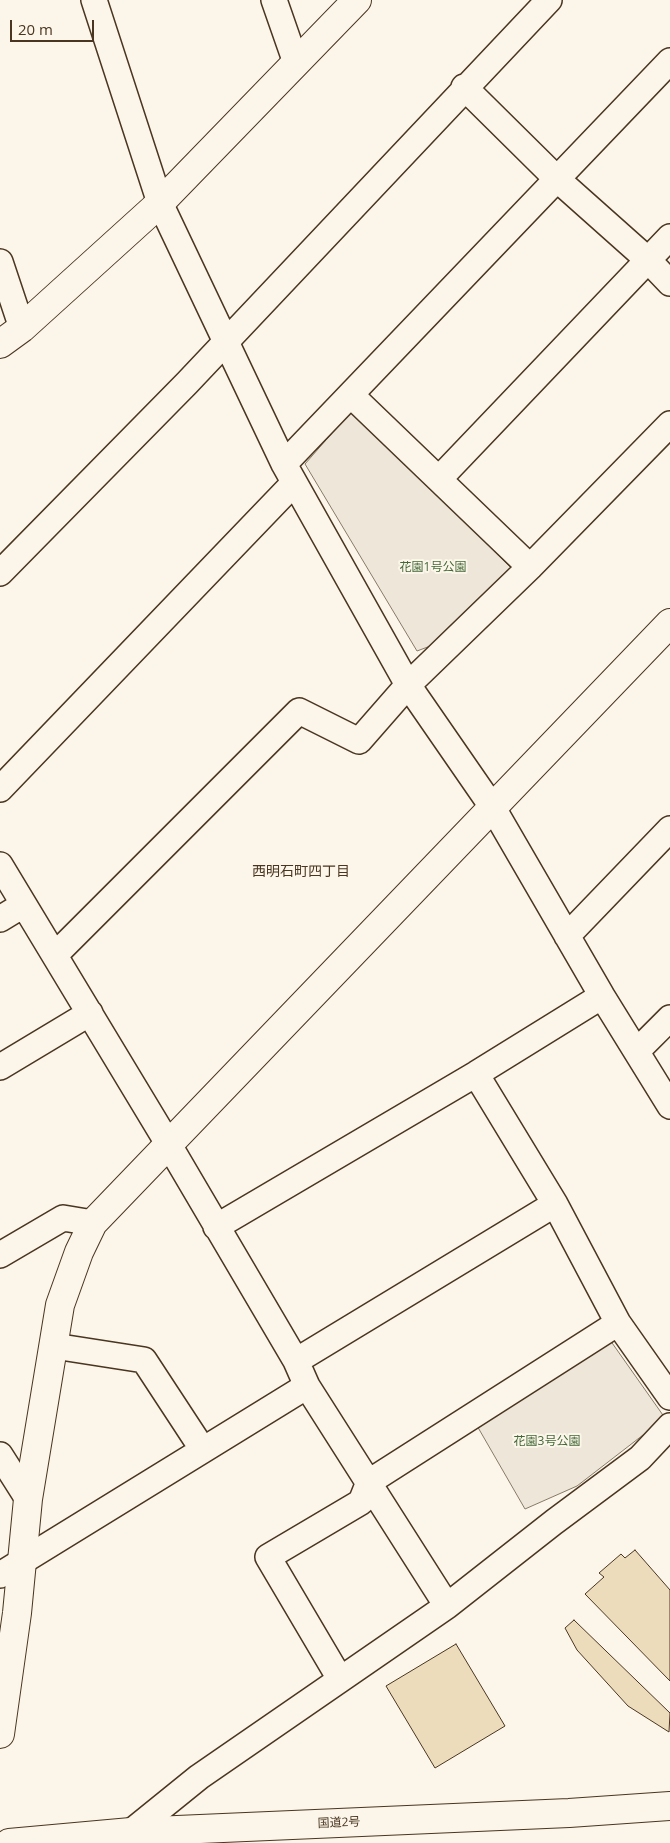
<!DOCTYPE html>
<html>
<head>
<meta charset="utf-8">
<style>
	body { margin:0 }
	#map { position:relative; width:670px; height:1843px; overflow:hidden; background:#fbf6e9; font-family:"Open Sans",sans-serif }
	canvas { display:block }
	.scale { position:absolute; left:10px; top:20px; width:84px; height:22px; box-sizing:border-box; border:2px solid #4a3520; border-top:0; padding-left:6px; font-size:15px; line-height:18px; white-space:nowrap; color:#4a3520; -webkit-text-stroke:4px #fbf6e9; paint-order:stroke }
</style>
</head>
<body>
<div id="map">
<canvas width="670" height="1843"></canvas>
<div class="scale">20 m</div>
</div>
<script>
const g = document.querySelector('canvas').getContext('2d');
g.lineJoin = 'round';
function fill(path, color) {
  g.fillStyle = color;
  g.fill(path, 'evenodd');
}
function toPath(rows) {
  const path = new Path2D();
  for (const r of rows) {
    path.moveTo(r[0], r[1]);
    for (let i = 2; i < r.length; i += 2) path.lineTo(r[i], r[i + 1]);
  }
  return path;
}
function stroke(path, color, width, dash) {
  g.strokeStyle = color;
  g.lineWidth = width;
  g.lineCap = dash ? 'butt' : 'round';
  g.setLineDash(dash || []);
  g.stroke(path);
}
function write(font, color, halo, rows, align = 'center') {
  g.font = font + ' "Open Sans","Noto Sans JP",sans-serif';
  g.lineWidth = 4;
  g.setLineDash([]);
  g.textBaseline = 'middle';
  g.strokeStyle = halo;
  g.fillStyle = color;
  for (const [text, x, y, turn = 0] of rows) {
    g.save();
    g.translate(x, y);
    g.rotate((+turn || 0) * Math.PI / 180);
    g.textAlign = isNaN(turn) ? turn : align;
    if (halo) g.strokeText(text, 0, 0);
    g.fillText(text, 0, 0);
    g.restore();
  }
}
const green = toPath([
	[353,409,512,569,433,645,417,651,305,464,353,409],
	[610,1340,665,1418,577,1486,525,1509,476,1424,610,1340]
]);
fill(green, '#ede6d9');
stroke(green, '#887966', 1);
const building = toPath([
	[635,1550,670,1590,670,1681,585,1594,604,1577,599,1573,621,1554,625,1558,635,1550],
	[574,1620,670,1713,669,1732,628,1706,577,1650,565,1628,574,1620],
	[456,1644,505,1726,435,1768,386,1686,456,1644]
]);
fill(building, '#ecdcbc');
stroke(building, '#4a3520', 1);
const minor = toPath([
	[94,0,160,203,284,464,408,685,493,808,602,996,670,1106],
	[274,0,296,63],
	[464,87,557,179,648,260,670,283],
	[0,262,22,328],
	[351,395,530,567],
	[284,464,670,61],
	[439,479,670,237],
	[0,573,187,383,549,0],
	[0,789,294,483],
	[0,865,169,1145,296,1361,307,1386,447,1606],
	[0,919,23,905],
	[567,936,670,829],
	[55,955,299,711,359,741,408,685,530,567,670,424],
	[637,1051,670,1018],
	[0,1067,90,1013],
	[476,1074,555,1204,618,1323,670,1397],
	[216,1227,476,1074,602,996],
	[0,1255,63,1218,93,1223],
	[54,1346,144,1360,203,1450],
	[296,1361,555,1204],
	[0,1455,28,1499],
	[0,1575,307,1386],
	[340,1679,268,1557,361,1502,369,1482,618,1323],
	[131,1832,199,1777,447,1606,554,1522,640,1458,670,1426]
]);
const tertiary = toPath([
	[0,344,22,328,160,203,357,0],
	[0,1734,17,1613,28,1499,60,1305,79,1252,93,1223,670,623]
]);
const trunk = toPath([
	[9,1843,131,1832,569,1813,670,1806]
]);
stroke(minor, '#4a3520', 28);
stroke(tertiary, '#4a3520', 30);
stroke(trunk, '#4a3520', 30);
stroke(minor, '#fbf6e9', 25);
stroke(tertiary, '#fbf6e9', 28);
stroke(trunk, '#fbf6e9', 28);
write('12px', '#436837', '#fbf6e9', [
	["花園1号公園",433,568],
	["花園3号公園",547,1442]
]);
write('12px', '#4a3520', '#fbf6e9', [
	["国道2号",339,1823,-2]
]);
write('14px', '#4a3520', '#fbf6e9', [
	["西明石町四丁目",301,872]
]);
</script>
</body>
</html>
